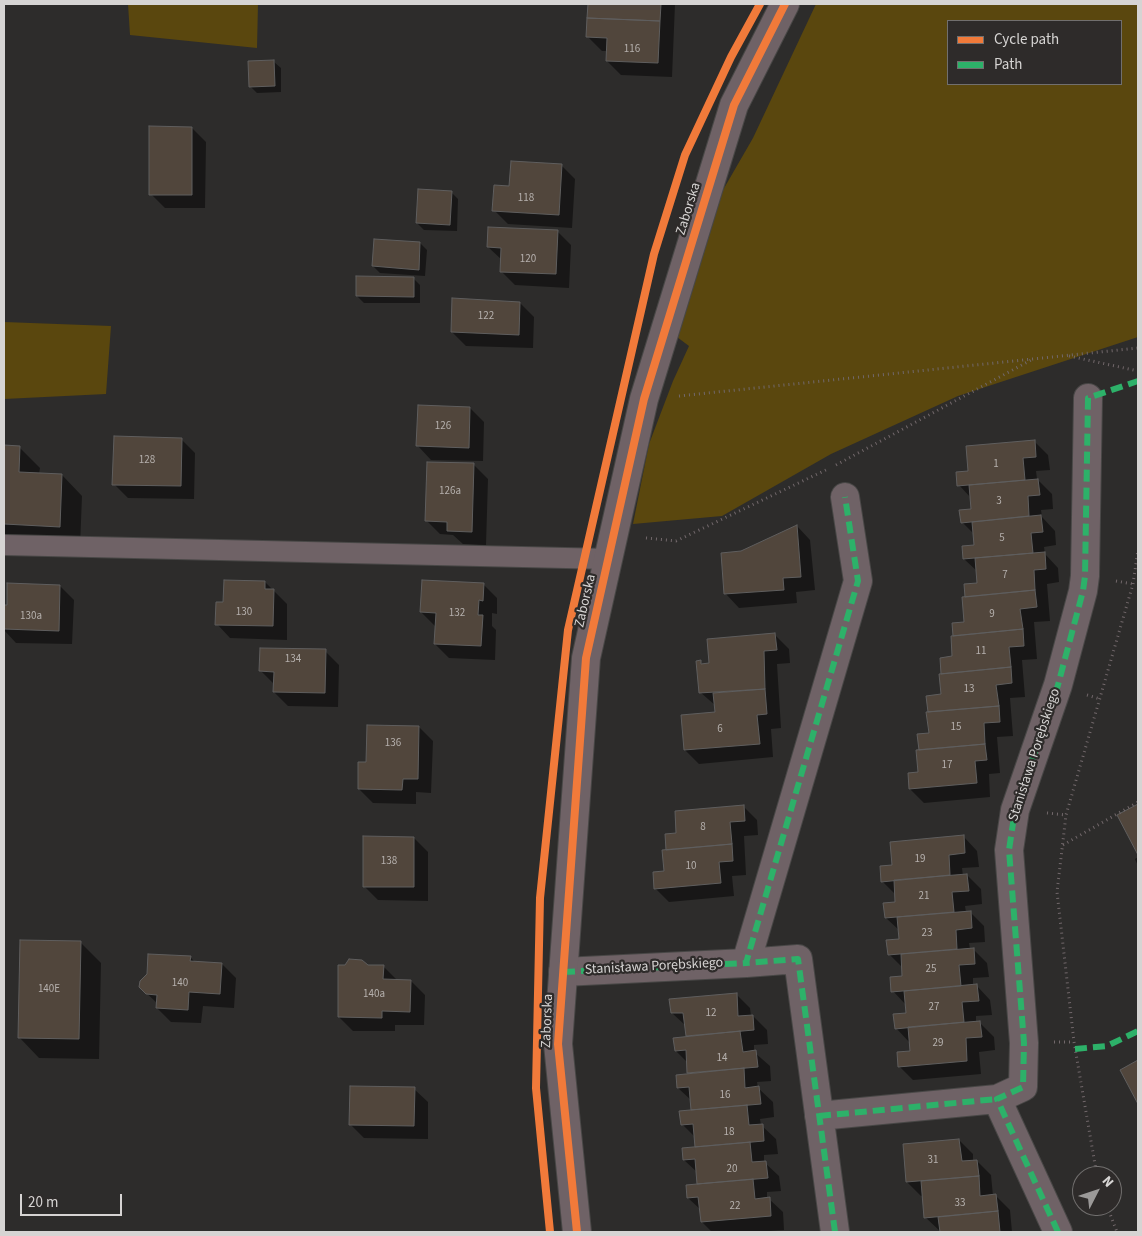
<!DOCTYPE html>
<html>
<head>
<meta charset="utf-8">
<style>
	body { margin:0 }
	#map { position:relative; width:1142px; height:1236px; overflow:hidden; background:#2d2c2b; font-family:"Source Sans 3",sans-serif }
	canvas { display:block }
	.frame { position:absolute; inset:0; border:5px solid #d6d4d3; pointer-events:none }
	.legend { position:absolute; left:947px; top:20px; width:175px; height:65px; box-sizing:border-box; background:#2e2b2a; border:1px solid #716f6e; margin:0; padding:6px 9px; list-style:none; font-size:15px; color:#d6d4d3 }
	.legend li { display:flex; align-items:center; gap:10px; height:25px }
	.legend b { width:25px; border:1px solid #716f6e }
	.north { position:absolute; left:1072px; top:1166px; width:50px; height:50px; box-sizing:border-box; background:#2e2b2a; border:1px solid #716f6e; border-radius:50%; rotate:49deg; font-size:14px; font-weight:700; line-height:20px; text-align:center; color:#d6d4d3 }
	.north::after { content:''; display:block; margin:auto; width:18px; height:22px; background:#9b9998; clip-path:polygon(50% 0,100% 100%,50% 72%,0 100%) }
	.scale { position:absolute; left:20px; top:1194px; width:102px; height:22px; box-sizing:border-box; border:2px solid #d6d4d3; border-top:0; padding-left:6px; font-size:15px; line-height:18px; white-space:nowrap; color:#d6d4d3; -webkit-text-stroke:4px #2e2b2a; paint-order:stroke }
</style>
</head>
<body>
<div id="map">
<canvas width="1142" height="1236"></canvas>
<div class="frame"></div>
<ul class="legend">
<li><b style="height:6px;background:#f17a3a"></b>Cycle path</li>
<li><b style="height:6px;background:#2db169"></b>Path</li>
</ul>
<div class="north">N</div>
<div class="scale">20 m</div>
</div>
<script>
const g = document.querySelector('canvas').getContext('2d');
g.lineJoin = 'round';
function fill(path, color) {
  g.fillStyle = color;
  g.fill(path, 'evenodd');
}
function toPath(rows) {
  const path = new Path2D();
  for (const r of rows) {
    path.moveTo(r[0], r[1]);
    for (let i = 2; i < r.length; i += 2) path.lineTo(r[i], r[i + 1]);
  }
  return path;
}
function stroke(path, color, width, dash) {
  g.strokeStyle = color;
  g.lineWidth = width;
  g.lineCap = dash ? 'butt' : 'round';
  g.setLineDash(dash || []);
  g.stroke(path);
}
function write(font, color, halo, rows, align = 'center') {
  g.font = font + ' "Source Sans 3",sans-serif';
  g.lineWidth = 4.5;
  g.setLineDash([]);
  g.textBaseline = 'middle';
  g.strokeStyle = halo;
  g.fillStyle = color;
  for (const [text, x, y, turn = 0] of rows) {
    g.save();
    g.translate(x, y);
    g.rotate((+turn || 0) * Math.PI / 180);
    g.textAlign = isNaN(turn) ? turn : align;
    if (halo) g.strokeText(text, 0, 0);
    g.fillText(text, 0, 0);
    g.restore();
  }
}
fill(toPath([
	[128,4,258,4,257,48,130,35],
	[816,4,1138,4,1138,337,958,396,831,454,722,516,633,524,649,444,673,381,689,346,677,337,681,309,723,190,753,138],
	[948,21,1121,21,1121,84,948,84],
	[4,322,111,326,106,394,4,399]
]), '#5a470e');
fill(toPath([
	[589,4,675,4,672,77,621,75,607,61,607,51,602,51,588,37],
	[274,62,281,68,281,92,257,93,250,86],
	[192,128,206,142,205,208,165,208,151,194],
	[561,165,575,179,572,228,508,224,494,210,511,188],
	[451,192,458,199,457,231,424,230,417,223],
	[557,231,571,245,569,288,515,285,501,271,502,260,488,247],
	[420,243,427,250,425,276,380,273,373,266],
	[413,278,420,285,420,303,364,303,357,296],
	[520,303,534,317,533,348,466,346,452,332],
	[470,408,484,422,483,461,431,460,418,446],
	[181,439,195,453,194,499,128,498,114,484],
	[1034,441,1048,455,1050,470,1036,471,1037,479,1052,494,1053,509,1041,510,1042,517,1055,531,1056,545,1044,547,1045,554,1058,568,1059,582,1047,584,1050,621,1034,622,1037,659,1022,660,1025,697,1010,698,1013,736,997,737,1000,773,989,774,990,797,924,803,910,789,920,773,921,751,930,734,942,696,943,675,953,658,979,584,978,572,964,559,975,546,974,534,962,522,972,510,971,498,959,485,969,472],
	[4,446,19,447,40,468,39,474,62,475,82,496,80,547,4,544],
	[474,465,488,479,486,545,463,544,453,535,440,534,426,520],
	[797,526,810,540,815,590,796,592,797,603,739,608,726,594,742,553],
	[265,582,287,604,287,640,230,638,217,624,224,603],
	[483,584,497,598,497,614,492,613,492,626,496,630,495,660,449,658,435,644,435,626,421,612],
	[60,586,74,600,72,644,16,643,4,630,4,606,8,606],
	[775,635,789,649,790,663,777,664,781,728,771,729,773,757,699,764,685,750,716,713,716,706,700,692,700,662,704,665],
	[325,651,339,665,338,707,288,706,274,692,275,685,261,671],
	[419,727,433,741,431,793,416,792,416,804,373,803,359,789],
	[743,806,757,820,758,835,744,836,746,875,732,876,734,896,669,902,655,888,665,872,667,851,678,835],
	[964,837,977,851,979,867,962,868,963,876,967,875,981,889,982,904,965,906,966,912,970,912,984,926,985,942,969,943,970,949,973,949,987,963,989,977,973,978,973,986,977,986,990,1000,992,1015,976,1016,976,1023,980,1023,994,1037,995,1050,979,1052,981,1074,913,1080,899,1066,911,1052,910,1043,896,1028,907,1014,906,1005,893,991,904,977,903,968,889,954,900,940,900,931,886,918,897,903,896,895,882,881,893,866],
	[414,838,428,852,428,901,378,900,364,886],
	[1138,857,1138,866,1135,859],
	[81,943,101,963,99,1059,39,1058,19,1037],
	[190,957,195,962,222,964,236,978,234,1008,203,1006,201,1023,171,1022,157,1008,158,1004,140,987],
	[367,966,383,966,397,980,411,981,425,995,424,1025,395,1025,395,1031,353,1031,339,1017],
	[736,994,750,1008,751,1016,753,1016,767,1030,768,1044,754,1045,754,1052,770,1066,771,1081,757,1082,758,1088,773,1102,774,1117,760,1119,761,1125,776,1139,778,1154,764,1155,764,1162,779,1176,781,1191,767,1192,767,1199,769,1199,783,1212,784,1230,754,1232,712,1232,702,1222,701,1210,688,1198,699,1185,698,1173,684,1160,697,1148,696,1138,682,1124,693,1111,692,1101,678,1088,689,1074,688,1063,676,1051,687,1037,686,1026,672,1013],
	[414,1089,428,1102,428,1139,364,1138,350,1124],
	[959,1140,973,1154,973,1161,977,1161,991,1175,993,1196,996,1196,1010,1210,1012,1232,941,1232,925,1217,924,1195,921,1196,907,1182]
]), '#0007');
const building = toPath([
	[588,4,661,4,660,21,587,18,588,4],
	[587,18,660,21,658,63,606,61,607,38,586,37,587,18],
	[274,60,275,86,249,87,248,61,274,60],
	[149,126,192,127,192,195,149,195,149,126],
	[511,161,562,164,559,215,492,211,494,185,509,186,511,161],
	[418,189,452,191,450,225,416,223,418,189],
	[488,227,558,230,556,274,500,272,501,248,487,247,488,227],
	[374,239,420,242,419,270,372,266,374,239],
	[356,276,414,277,414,297,356,296,356,276],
	[452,298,520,302,519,335,451,332,452,298],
	[418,405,470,407,469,448,416,446,418,405],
	[114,436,182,438,181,486,112,485,114,436],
	[1035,440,1036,457,1023,458,1025,480,957,486,956,472,968,471,966,446,1035,440],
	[4,445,20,446,19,472,62,474,60,527,4,524,4,445],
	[427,462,474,463,472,532,447,531,447,522,425,521,427,462],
	[1038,479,1040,495,1028,496,1029,516,961,523,959,510,971,509,969,485,1038,479],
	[1041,515,1043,532,1031,533,1033,553,963,559,962,546,974,545,972,522,1041,515],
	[797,525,801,577,783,578,784,590,724,594,721,553,741,551,797,525],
	[1045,552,1046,569,1034,570,1035,590,965,597,964,584,977,583,975,558,1045,552],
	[224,580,265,581,265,589,274,589,273,626,215,625,216,602,223,602,224,580],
	[422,580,484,583,483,601,479,600,478,615,483,615,481,646,434,644,436,613,420,612,422,580],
	[7,583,60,585,59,631,4,629,4,605,7,605,7,583],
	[1035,590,1037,607,1020,609,1023,629,953,636,952,623,964,622,962,597,1035,590],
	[1023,629,1024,646,1009,647,1011,667,941,674,940,658,952,656,951,636,1023,629],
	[775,633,777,650,764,651,765,689,699,693,696,661,701,660,701,664,709,663,707,639,775,633],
	[260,648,326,649,325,693,273,692,274,672,259,671,260,648],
	[1011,667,1012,683,996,685,999,706,928,712,926,696,941,694,939,674,1011,667],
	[765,689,767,714,757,715,760,744,684,750,681,715,715,712,713,693,765,689],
	[999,706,1000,722,984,723,985,744,919,750,917,734,929,733,926,712,999,706],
	[367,725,419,726,418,779,403,779,402,790,358,789,358,762,366,762,367,725],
	[985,744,987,760,975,761,977,783,909,789,908,773,918,772,916,750,985,744],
	[1138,804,1138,855,1117,815,1138,804],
	[744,805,745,821,730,822,732,844,666,850,665,834,676,833,675,811,744,805],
	[964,835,965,853,949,855,950,875,881,882,880,866,892,865,890,842,964,835],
	[363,836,414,837,414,887,363,887,363,836],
	[732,844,733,861,719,862,721,883,654,889,653,872,664,871,662,850,732,844],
	[967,874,969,891,952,892,954,912,885,918,883,903,895,902,894,880,967,874],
	[971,911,972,928,956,930,957,949,888,955,886,940,899,939,897,917,971,911],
	[20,940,81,941,79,1039,18,1038,20,940],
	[974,948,975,964,959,965,961,986,891,992,890,977,902,976,901,954,974,948],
	[148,954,191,956,190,961,222,963,220,994,189,992,188,1010,156,1008,157,995,146,994,139,987,140,981,147,974,148,954],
	[349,959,362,960,368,965,384,965,383,979,411,980,410,1012,382,1011,382,1018,338,1017,338,965,345,965,349,959],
	[977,984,979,1001,962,1002,964,1022,895,1029,893,1014,906,1013,904,991,977,984],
	[737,993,738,1016,753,1015,754,1030,686,1036,683,1013,671,1013,669,999,737,993],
	[980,1021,982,1037,966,1038,967,1061,898,1067,897,1052,910,1051,908,1027,980,1021],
	[740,1031,743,1052,756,1050,758,1067,687,1073,686,1050,675,1051,673,1038,740,1031],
	[1138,1060,1138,1104,1120,1070,1138,1060],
	[744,1068,745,1088,759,1086,761,1104,691,1110,689,1087,677,1088,676,1075,744,1068],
	[350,1086,415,1087,414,1126,349,1125,350,1086],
	[747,1105,749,1125,763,1124,764,1141,695,1147,693,1124,681,1125,679,1111,747,1105],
	[959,1139,962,1161,977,1160,979,1176,906,1182,903,1144,959,1139],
	[750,1142,752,1162,766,1161,768,1178,697,1184,695,1159,683,1160,682,1148,750,1142],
	[979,1176,980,1196,996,1194,998,1211,924,1218,921,1181,979,1176],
	[753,1179,755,1199,770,1197,771,1216,701,1222,698,1197,687,1198,686,1185,753,1179],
	[998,1211,1000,1232,940,1232,938,1217,998,1211]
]);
fill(building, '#51463c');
stroke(building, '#5f5e5e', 1);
const service = toPath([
	[4,545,609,559]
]);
const minor = toPath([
	[563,972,746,963],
	[819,1116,997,1099],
	[835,1232,798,959,746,963,858,581,845,497],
	[1058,1232,997,1099,1023,1087,1024,1043,1009,850,1015,810,1058,685,1083,591,1085,576,1088,398]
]);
const tertiary = toPath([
	[577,1232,558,1044,586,658,644,399,734,105,785,4]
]);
stroke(service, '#484746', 22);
stroke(minor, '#484746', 30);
stroke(tertiary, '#484746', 30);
stroke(toPath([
	[1069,356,1138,371],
	[679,396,1138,348],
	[836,465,1033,359],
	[646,538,676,541,828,469],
	[1116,581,1133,584],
	[1087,695,1100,699],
	[1047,813,1066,815],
	[1063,845,1138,802],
	[1054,1042,1074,1042],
	[1097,1176,1074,1042,1057,892,1066,815,1133,584,1138,550],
	[1107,1206,1117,1232]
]), '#72686b', 3, [1, 4]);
stroke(service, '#6f6266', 20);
stroke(minor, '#6f6266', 28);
stroke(tertiary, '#6f6266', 28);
stroke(toPath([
	[563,972,746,963],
	[1075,1049,1107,1046,1138,1031],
	[819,1116,997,1099],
	[835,1232,798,959,746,963,858,581,845,497],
	[1058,1232,997,1099,1023,1087,1024,1043,1009,850,1015,810,1058,685,1083,591,1085,576,1088,398,1138,381]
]), '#2db169', 6, [12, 6]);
stroke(toPath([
	[550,1232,536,1088,540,898,568,630,654,254,685,155,731,57,760,4],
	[577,1232,558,1044,586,658,644,399,734,105,785,4]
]), '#f17a3a', 8);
write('11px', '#b5b0ad', null, [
	["116",632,50],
	["118",526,199],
	["120",528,260],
	["122",486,317],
	["126",443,427],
	["128",147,461],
	["1",996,465],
	["126a",450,492],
	["3",999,502],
	["5",1002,539],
	["7",1005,576],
	["130",244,613],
	["132",457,614],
	["9",992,615],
	["130a",31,617],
	["11",981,652],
	["134",293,660],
	["13",969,690],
	["15",956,728],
	["6",720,730],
	["136",393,744],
	["17",947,766],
	["8",703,828],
	["19",920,860],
	["138",389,862],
	["10",691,867],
	["21",924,897],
	["23",927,934],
	["25",931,970],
	["140",180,984],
	["140E",49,990],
	["140a",374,995],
	["27",934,1008],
	["12",711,1014],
	["29",938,1044],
	["14",722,1059],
	["16",725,1096],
	["18",729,1133],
	["31",933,1161],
	["20",732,1170],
	["33",960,1204],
	["22",735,1207]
]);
write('14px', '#d6d4d3', '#2e2b2a', [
	["Zaborska",689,209,-73],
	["Zaborska",586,601,-77],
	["Stanisława Porębskiego",1035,755,-72],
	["Stanisława Porębskiego",654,967,-3],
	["Zaborska",548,1021,-88]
]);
</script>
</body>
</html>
